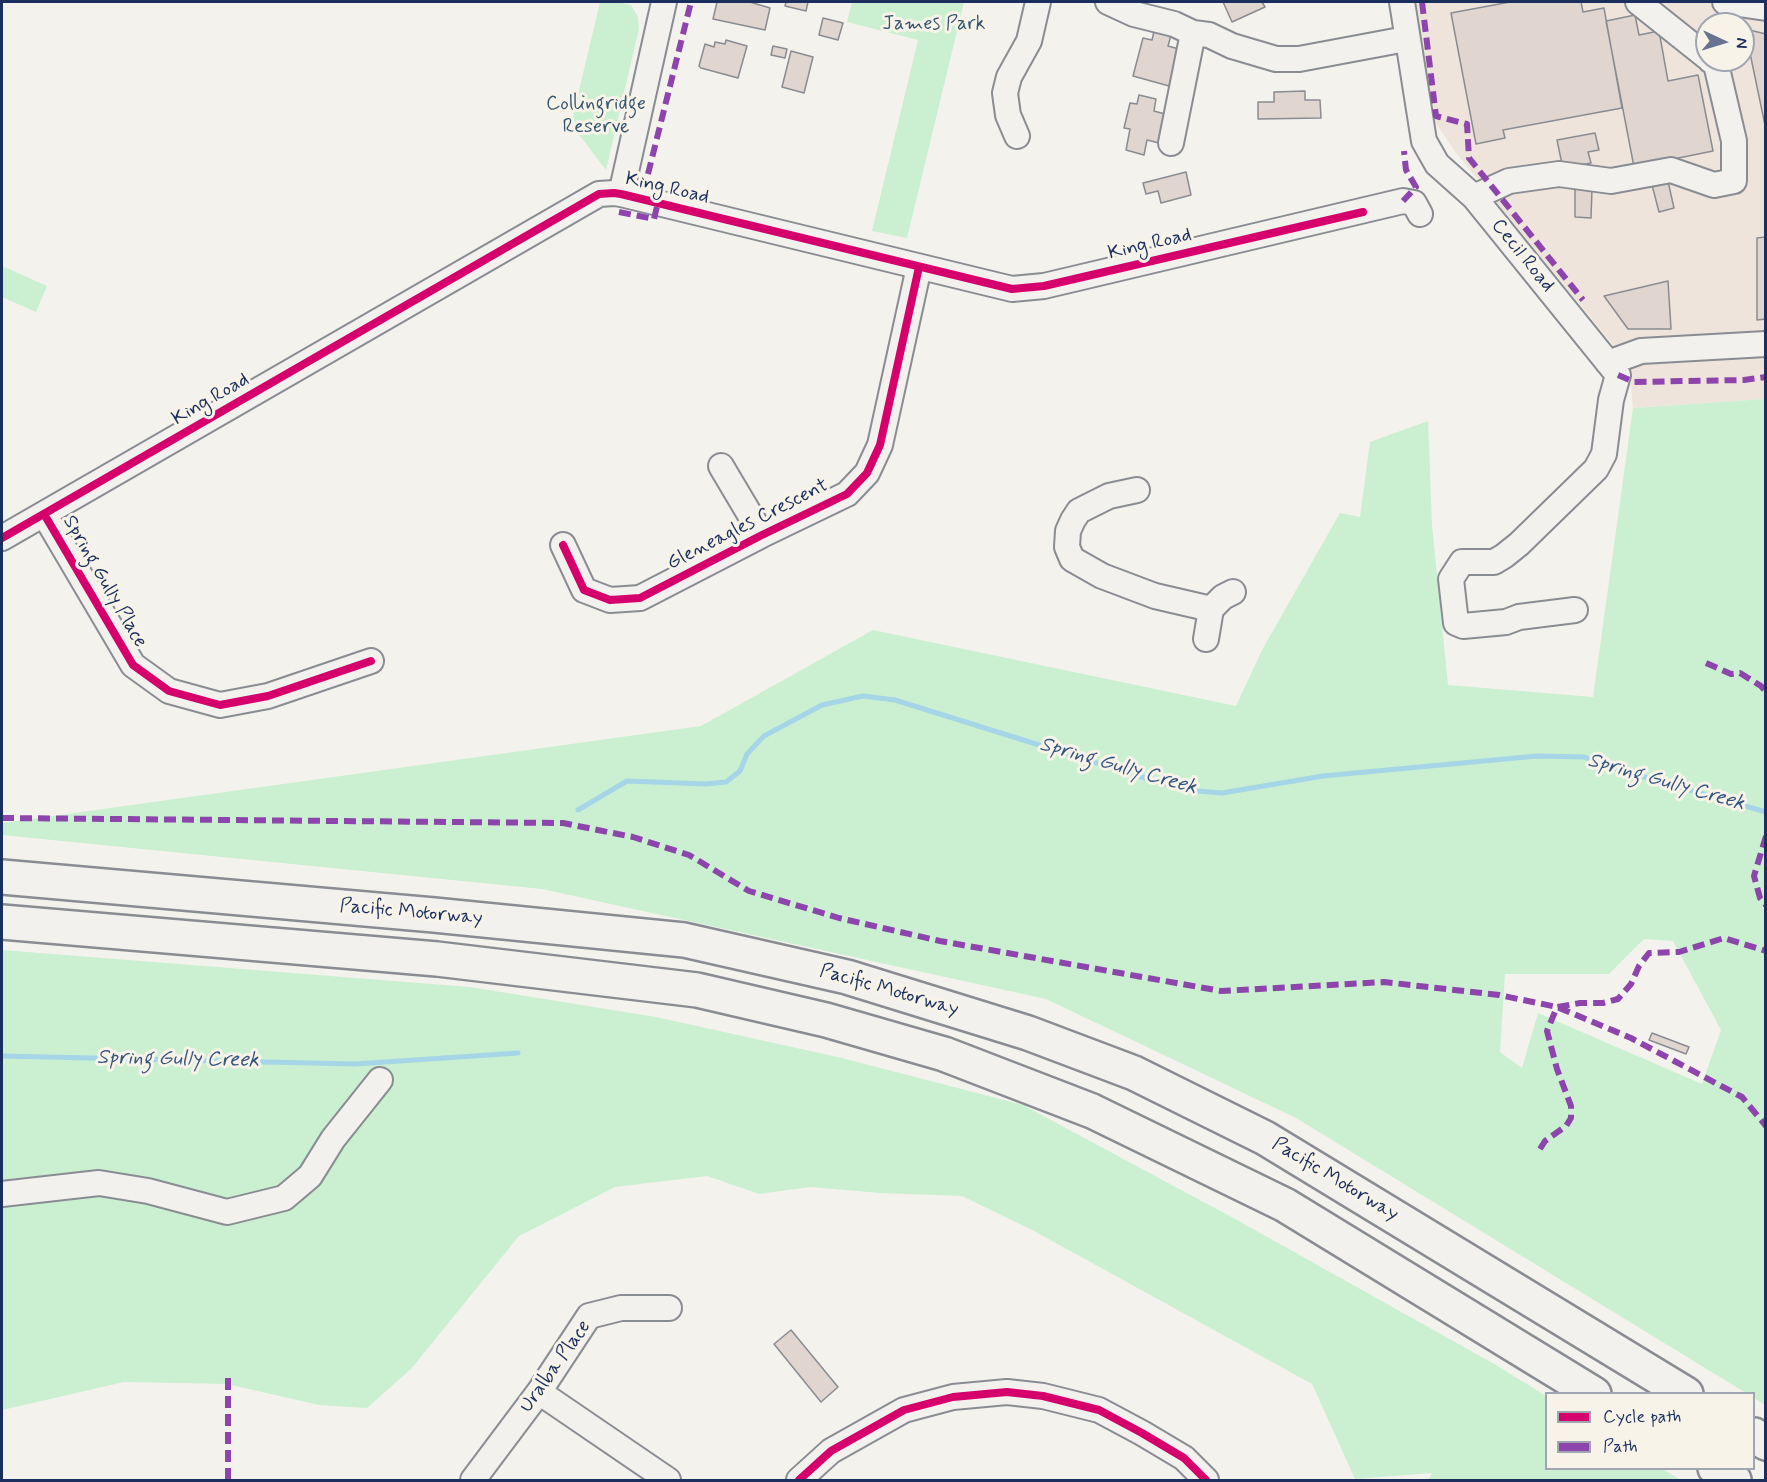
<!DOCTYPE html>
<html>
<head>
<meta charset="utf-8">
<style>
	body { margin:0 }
	#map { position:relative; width:1767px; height:1482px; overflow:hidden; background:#f4f2ec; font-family:Mynerve,sans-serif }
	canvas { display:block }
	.frame { position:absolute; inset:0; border:3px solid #1b2f5e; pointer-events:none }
	.legend { position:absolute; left:1545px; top:1392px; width:210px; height:78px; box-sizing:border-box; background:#f7f3e8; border:2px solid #9fa5b1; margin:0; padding:8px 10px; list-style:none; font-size:18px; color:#1b2f5e }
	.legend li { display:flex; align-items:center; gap:12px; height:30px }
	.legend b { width:30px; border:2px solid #9fa5b1 }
	.north { position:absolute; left:1695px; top:12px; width:60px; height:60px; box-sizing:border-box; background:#f7f3e8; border:2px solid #9fa5b1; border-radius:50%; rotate:94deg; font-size:16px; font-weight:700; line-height:24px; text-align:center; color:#1b2f5e }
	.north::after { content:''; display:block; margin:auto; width:21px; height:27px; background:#677390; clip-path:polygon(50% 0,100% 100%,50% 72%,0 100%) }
</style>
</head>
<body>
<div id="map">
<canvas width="1767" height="1482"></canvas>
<div class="frame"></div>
<ul class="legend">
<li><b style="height:8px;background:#d6006c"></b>Cycle path</li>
<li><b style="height:8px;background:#8e44ad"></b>Path</li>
</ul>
<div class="north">N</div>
</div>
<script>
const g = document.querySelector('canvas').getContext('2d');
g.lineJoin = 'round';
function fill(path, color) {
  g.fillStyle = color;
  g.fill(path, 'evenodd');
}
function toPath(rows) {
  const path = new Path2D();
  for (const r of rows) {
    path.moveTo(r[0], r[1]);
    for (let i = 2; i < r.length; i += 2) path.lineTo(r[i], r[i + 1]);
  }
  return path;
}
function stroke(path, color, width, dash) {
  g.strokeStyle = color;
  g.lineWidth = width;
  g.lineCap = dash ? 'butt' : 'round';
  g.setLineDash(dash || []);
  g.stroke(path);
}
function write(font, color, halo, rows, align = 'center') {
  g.font = font + ' Mynerve,sans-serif';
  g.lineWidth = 6;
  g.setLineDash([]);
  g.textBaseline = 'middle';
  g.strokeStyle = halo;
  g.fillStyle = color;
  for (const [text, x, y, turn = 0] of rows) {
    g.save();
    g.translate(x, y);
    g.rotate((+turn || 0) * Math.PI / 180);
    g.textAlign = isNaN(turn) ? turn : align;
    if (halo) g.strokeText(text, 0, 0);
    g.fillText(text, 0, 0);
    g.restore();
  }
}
fill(toPath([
	[1416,2,1765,2,1765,399,1633,408,1631,385,1631,367,1457,154,1429,114],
	[1707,24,1743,24,1743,60,1707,60]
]), '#efe4db');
fill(toPath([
	[600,2,617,2,631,5,638,17,639,29,606,170,571,124],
	[852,2,964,2,907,238,872,231,918,40,847,22],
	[2,266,47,286,36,312,2,297],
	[1765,399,1765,1405,1754,1398,1754,1394,1746,1393,1296,1118,1046,999,542,889,2,835,2,823,701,726,873,630,1236,706,1262,650,1340,513,1360,517,1370,442,1428,421,1432,525,1448,685,1593,697,1633,408],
	[1644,939,1673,941,1721,1030,1702,1084,1538,1013,1522,1068,1500,1052,1505,974,1609,974],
	[2,950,470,987,656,1017,842,1058,1023,1105,1237,1220,1496,1365,1546,1396,1546,1468,1662,1469,1681,1480,1428,1480,1432,1473,1355,1479,1312,1384,1034,1231,962,1196,880,1193,810,1187,759,1194,707,1176,615,1187,519,1236,411,1369,367,1408,319,1405,227,1384,124,1382,2,1410]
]), '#caf0d1');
stroke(toPath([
	[578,810,627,781,706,784,726,782,740,771,747,754,764,736,822,705,863,696,895,700,1161,783,1197,791,1222,793,1323,776,1537,756,1584,757,1616,769,1766,812],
	[2,1056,355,1064,518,1053]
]), '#a5d5e6', 5);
const building = toPath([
	[717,2,750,2,770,8,765,30,713,19,717,2],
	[786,2,808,2,806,11,785,6,786,2],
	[1223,2,1262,2,1265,7,1232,22,1223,2],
	[1510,2,1581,2,1583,12,1604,8,1622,108,1503,130,1505,138,1476,144,1451,13,1510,2],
	[1635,15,1639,35,1659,31,1668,81,1698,75,1713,151,1634,167,1606,21,1635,15],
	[823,18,843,23,838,40,819,35,823,18],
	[1745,29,1766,34,1766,130,1745,29],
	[1154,31,1171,35,1168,46,1179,49,1169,86,1133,76,1143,38,1152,40,1154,31],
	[726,40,747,46,738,78,701,68,699,66,705,44,714,47,715,42,725,44,726,40],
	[773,46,787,49,785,58,771,55,773,46],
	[791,51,813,57,804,93,782,87,791,51],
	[1305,91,1305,100,1320,100,1321,118,1258,119,1258,102,1274,102,1274,92,1305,91],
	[1139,95,1156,99,1154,111,1165,114,1159,143,1147,140,1144,155,1126,150,1130,129,1124,128,1130,103,1137,104,1139,95],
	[1595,133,1599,150,1588,152,1591,163,1563,169,1557,140,1595,133],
	[1186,172,1191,195,1161,203,1158,191,1146,194,1143,183,1186,172],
	[1667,177,1674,208,1659,212,1651,181,1667,177],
	[1575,189,1592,189,1591,218,1575,217,1575,189],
	[1766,237,1766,319,1757,320,1757,238,1766,237],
	[1668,281,1671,329,1628,329,1604,296,1668,281],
	[1652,1033,1689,1047,1686,1054,1649,1040,1652,1033],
	[791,1330,838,1387,821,1402,774,1344,791,1330]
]);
fill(building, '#e0d5cf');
stroke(building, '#898c92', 1.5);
const minor = toPath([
	[1108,2,1134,14,1174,24,1193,33,1209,35,1232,46,1276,59,1299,59,1406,39],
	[1402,2,1424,141,1437,164,1474,197,1618,375,1611,400,1604,454,1596,469,1519,544,1504,556,1494,562,1462,562,1451,579,1456,623,1463,626,1506,622,1519,617,1575,610],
	[1638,2,1707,57],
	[1725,2,1766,8],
	[1017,136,1008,115,1005,93,1009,77,1029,41,1038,2],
	[1171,143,1193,33],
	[621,194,664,2],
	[1474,197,1509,181,1559,174,1611,181,1671,170,1714,185,1734,181,1734,141,1716,64,1710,60],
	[1608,363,1641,351,1766,344],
	[721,466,762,535],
	[1137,490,1109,496,1079,511,1073,520,1068,531,1067,547,1072,559,1102,576,1155,596,1211,609],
	[44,514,133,665,169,691,220,705,268,696,371,661],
	[2,538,599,194,614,193,621,194,1012,289,1044,286,1403,201,1414,203,1420,214],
	[563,545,584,590,610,600,640,598,762,535,847,494,867,473,880,445,919,267],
	[1206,639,1211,609,1223,597,1233,592],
	[2,1194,99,1183,148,1191,227,1212,284,1198,310,1176,333,1139,380,1080],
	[539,1392,668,1480],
	[473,1480,539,1392,589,1316,621,1308,669,1308],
	[799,1480,831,1451,904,1410,953,1397,1007,1392,1043,1396,1099,1410,1142,1433,1184,1458,1206,1480]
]);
const highway = toPath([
	[2,877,434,915,684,940,847,977,1028,1033,1134,1073,1265,1138,1686,1394],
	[2,922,437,959,697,990,826,1020,944,1054,1092,1111,1285,1205,1594,1394],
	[1754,1435,1766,1443],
	[1715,1468,1734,1480]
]);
stroke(minor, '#898c92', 28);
stroke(highway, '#898c92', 38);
stroke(minor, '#f2f1ed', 24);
stroke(highway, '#f2f1ed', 33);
stroke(toPath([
	[1422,2,1436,116,1467,124,1469,158,1583,300],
	[648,174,691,2],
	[1403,201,1416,187,1406,170,1404,151],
	[619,212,654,219,662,186],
	[1618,375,1634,382,1744,380,1766,377],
	[1706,663,1731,674,1740,673,1761,686,1766,692],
	[2,818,563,823,633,837,689,855,749,891,839,918,940,941,1221,991,1384,982,1499,995,1557,1007,1631,1038,1742,1097,1766,1126],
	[1766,836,1754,876,1760,898,1766,905],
	[1540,1149,1545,1141,1566,1126,1571,1118,1571,1106,1557,1069,1547,1031,1557,1007,1580,1003,1603,1003,1618,999,1631,984,1639,966,1649,953,1679,952,1724,938,1766,951],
	[228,1378,228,1480]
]), '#8e44ad', 6, [12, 6]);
stroke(toPath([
	[44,514,133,665,169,691,220,705,268,696,371,661],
	[2,538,599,194,614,193,621,194,1012,289,1044,286,1363,212],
	[563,545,584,590,610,600,640,598,762,535,847,494,867,473,880,445,919,267],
	[799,1480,831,1451,904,1410,953,1397,1007,1392,1043,1396,1099,1410,1142,1433,1184,1458,1206,1480]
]), '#d6006c', 8);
write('20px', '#375571', '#f7f3e8', [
	["James Park",934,25],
	["Collingridge",596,105],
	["Reserve",596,128]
]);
write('20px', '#1b2f5e', '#f7f3e8', [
	["King Road",667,189,13],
	["King Road",1150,245,-13],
	["Cecil Road",1522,256,51],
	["King Road",211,400,-30],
	["Gleneagles Crescent",748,525,-27],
	["Spring Gully Place",104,582,60],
	["Pacific Motorway",411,913,5],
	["Pacific Motorway",889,991,16],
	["Pacific Motorway",1335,1180,31],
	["Uralba Place",556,1367,-55]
]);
write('italic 21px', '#355580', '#f7f3e8', [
	["Spring Gully Creek",1118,767,16],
	["Spring Gully Creek",1666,783,16],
	["Spring Gully Creek",178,1060,1]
]);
</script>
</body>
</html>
